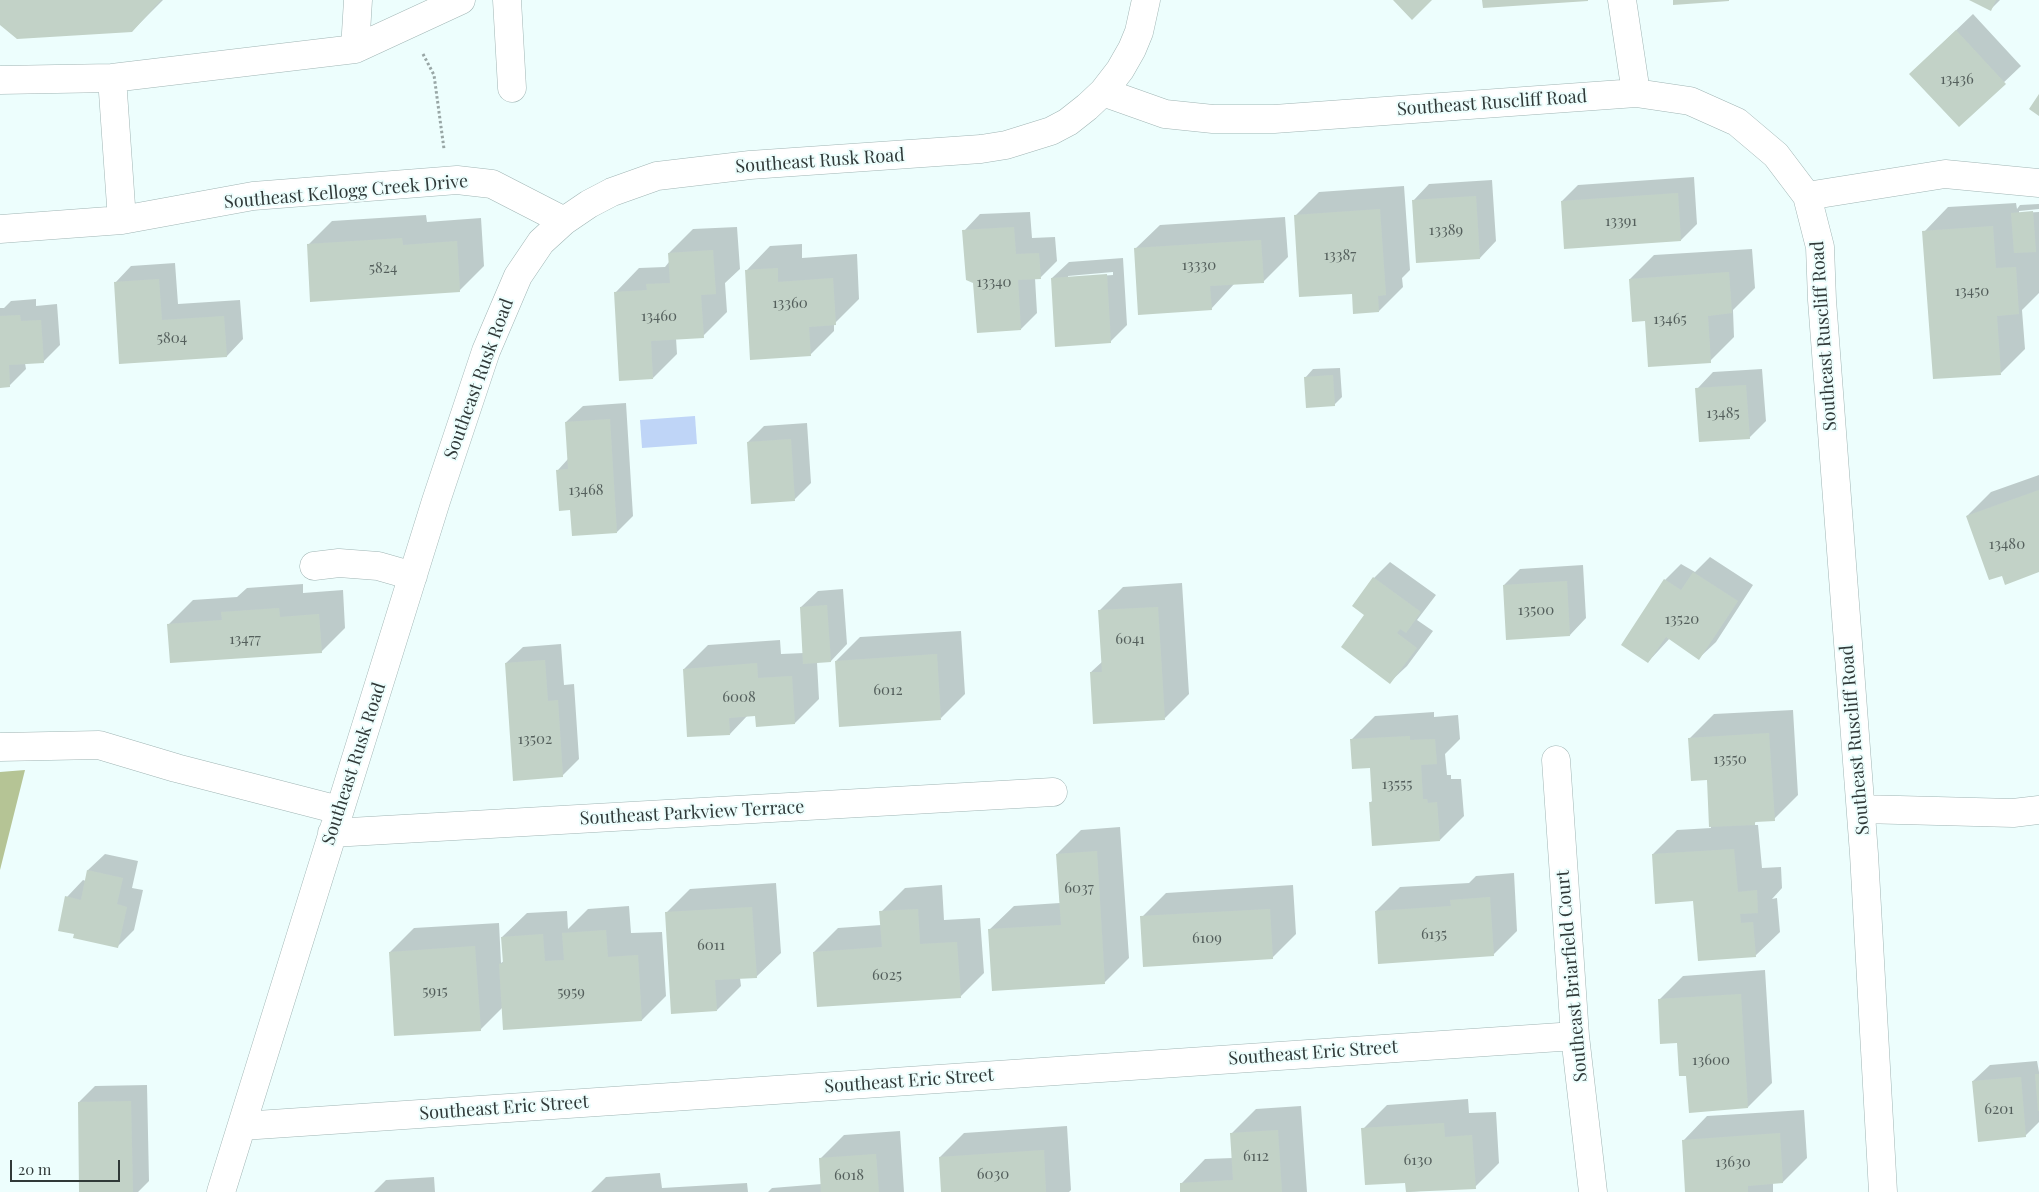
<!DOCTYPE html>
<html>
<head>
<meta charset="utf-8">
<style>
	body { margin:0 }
	#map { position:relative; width:2039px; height:1192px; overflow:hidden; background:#edfefd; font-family:"Playfair Display",serif }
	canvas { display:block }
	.scale { position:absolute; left:10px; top:1160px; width:110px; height:22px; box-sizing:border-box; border:2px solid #303938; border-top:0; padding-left:6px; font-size:15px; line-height:18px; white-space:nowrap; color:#303938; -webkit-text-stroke:4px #edfefd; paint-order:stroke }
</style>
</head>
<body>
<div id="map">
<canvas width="2039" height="1192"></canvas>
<div class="scale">20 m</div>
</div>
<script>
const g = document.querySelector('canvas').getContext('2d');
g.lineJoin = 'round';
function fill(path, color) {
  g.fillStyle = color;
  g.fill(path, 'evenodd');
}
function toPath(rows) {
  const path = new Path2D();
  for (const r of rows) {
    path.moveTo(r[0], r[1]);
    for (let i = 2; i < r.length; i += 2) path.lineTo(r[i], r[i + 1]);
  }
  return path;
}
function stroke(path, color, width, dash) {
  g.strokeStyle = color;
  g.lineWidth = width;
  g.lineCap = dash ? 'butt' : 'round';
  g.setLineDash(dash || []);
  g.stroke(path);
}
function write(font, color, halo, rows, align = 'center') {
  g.font = font + ' "Playfair Display",serif';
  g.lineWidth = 4;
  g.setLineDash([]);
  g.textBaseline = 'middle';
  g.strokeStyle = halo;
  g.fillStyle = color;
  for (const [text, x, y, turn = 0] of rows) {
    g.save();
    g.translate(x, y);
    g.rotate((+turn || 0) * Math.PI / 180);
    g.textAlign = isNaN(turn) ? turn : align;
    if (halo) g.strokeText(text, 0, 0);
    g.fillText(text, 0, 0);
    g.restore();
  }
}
fill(toPath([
	[25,770,0,870,0,772]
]), '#b5c495');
fill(toPath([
	[695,416,697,444,642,448,640,420]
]), '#bfd5f7');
fill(toPath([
	[0,0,163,0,132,31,0,23],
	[1971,0,2000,0,1990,10],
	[1973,14,2021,66,1959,125,1927,58],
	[1694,177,1697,224,1681,240,1562,201,1578,185],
	[1492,180,1496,241,1480,258,1413,201,1429,184],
	[1404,186,1410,270,1402,278,1403,287,1379,311,1353,293,1295,216,1319,192],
	[2016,203,2017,209,2020,205,2039,204,2039,209,2019,211,2019,213,2039,212,2039,293,2022,310,2025,349,2001,373,1924,232,1948,207],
	[1030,212,1032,238,1055,237,1057,261,1041,277,1035,278,1037,313,1021,329,975,282,964,231,980,214],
	[426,215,427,222,481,218,484,266,459,291,308,245,332,221],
	[1285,217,1288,257,1264,281,1235,283,1211,309,1135,249,1160,225],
	[737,227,740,269,725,283,727,312,703,336,676,338,677,354,653,378,615,293,639,268,665,267,669,262,669,253,693,229],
	[802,244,802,258,857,254,859,299,834,324,834,331,810,355,746,271,770,246],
	[1752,249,1755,288,1733,310,1734,337,1710,361,1646,320,1630,279,1654,255],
	[1123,258,1127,325,1110,342,1052,278,1069,262],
	[1113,272,1113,275,1068,278,1068,276],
	[175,263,178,304,240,300,243,339,227,356,120,363,115,283,131,266],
	[36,299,36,306,57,304,60,345,43,362,25,363,26,369,9,386,0,386,0,308,4,308,11,301],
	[1340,368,1342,397,1334,405,1305,378,1313,369],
	[1762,369,1766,421,1749,438,1697,389,1713,372],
	[626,403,633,516,617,532,571,509,558,470,568,459,566,422,583,406],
	[807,423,811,483,795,499,752,502,748,442,764,426],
	[2039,475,2039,571,2003,574,1967,516,1991,492],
	[1710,557,1753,585,1716,642,1699,658,1670,638,1648,662,1665,580,1681,564,1695,572],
	[1390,562,1436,595,1417,620,1433,631,1407,666,1390,682,1366,615,1374,578],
	[1583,565,1586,618,1570,635,1504,585,1520,569],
	[1182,583,1189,694,1165,718,1091,672,1103,661,1099,611,1123,587],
	[303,584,303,593,343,590,345,628,321,652,169,624,193,600,237,597,247,588],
	[843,589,847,644,831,661,817,662,819,699,795,723,757,715,748,715,730,734,684,669,708,645,780,640,781,654,804,653,801,607,818,591],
	[961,631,965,694,941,718,836,661,860,637],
	[561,644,564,685,574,684,579,759,562,776,506,663,523,647],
	[1793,710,1798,795,1774,819,1757,821,1752,825,1758,825,1762,868,1781,867,1782,888,1772,899,1777,898,1780,932,1755,956,1695,900,1653,854,1677,830,1711,828,1708,779,1689,739,1714,714],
	[1434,712,1434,717,1458,715,1460,739,1445,754,1447,775,1451,775,1451,779,1461,779,1464,816,1440,840,1370,803,1374,799,1371,766,1351,740,1375,716],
	[1120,827,1129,958,1105,982,993,990,989,930,1014,906,1060,903,1057,854,1081,830],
	[105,854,138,861,132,888,143,890,134,930,117,947,67,897,83,880,86,881,88,870],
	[1514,873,1517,931,1493,955,1376,911,1400,887,1469,883,1476,876],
	[776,883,781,953,756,977,740,978,741,986,717,1010,666,913,690,889],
	[942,885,944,920,980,918,984,973,960,997,814,952,838,928,881,925,881,912,905,888],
	[1293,885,1296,934,1272,958,1142,917,1166,893],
	[629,906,631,933,662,932,666,996,642,1020,503,1007,480,1030,390,952,414,928,499,923,501,963,504,961,502,937,527,913,567,911,568,929,588,909],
	[1765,970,1772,1083,1748,1107,1688,1075,1678,1042,1659,1000,1683,976],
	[2037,1061,2039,1072,2039,1122,2025,1136,1973,1081,1990,1065],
	[147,1085,149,1181,138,1192,80,1192,79,1102,95,1086],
	[1468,1099,1469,1113,1496,1112,1499,1163,1475,1187,1407,1192,1406,1181,1363,1129,1387,1105],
	[1301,1106,1307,1192,1182,1192,1181,1184,1205,1159,1233,1158,1232,1133,1256,1109],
	[1804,1110,1807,1158,1783,1182,1773,1183,1773,1192,1686,1192,1683,1141,1707,1116],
	[1067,1126,1071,1190,1069,1192,943,1192,940,1157,964,1133],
	[900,1131,904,1192,768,1192,772,1188,822,1184,820,1159,844,1135],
	[660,1173,662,1188,747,1183,748,1192,591,1192,606,1177],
	[434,1177,435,1192,374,1192,386,1180]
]), '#0003');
fill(toPath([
	[0,0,161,0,132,32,17,39,0,25],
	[1393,0,1432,0,1412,20],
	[1482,0,1588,0,1588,1,1483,8],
	[1673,0,1729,0,1729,1,1673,5],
	[1969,0,1996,0,1991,11],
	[1956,30,2006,84,1959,127,1909,74],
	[2039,94,2039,116,2029,109],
	[1678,193,1681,241,1564,249,1561,201],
	[1476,196,1480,259,1416,263,1412,200],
	[1380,209,1386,295,1378,296,1379,312,1353,314,1352,294,1299,297,1294,215],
	[2033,211,2036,252,2014,253,2011,213],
	[1993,226,1996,268,2016,267,2019,314,1997,316,2001,375,1933,379,1922,231],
	[1014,227,1016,254,1039,253,1041,279,1018,280,1021,330,977,333,973,283,966,280,962,230],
	[402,238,403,245,457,241,460,292,310,302,307,244],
	[1261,240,1264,283,1210,286,1212,310,1138,315,1134,248],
	[713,250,716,294,701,295,704,338,651,341,653,379,619,381,614,292,647,290,646,284,670,283,668,253],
	[778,268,778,282,833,278,836,325,809,327,811,356,750,360,745,270],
	[1729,272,1732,313,1708,316,1711,363,1648,367,1645,321,1632,322,1629,279],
	[1107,274,1111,343,1055,347,1051,278],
	[159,279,162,320,224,316,227,357,119,364,114,282],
	[20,315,21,321,41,320,44,363,9,365,10,387,0,388,0,316],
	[1333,375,1335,406,1306,408,1304,377],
	[1746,385,1750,439,1699,442,1695,388],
	[610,419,617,533,572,536,570,510,559,511,556,470,568,469,565,422],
	[791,439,795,501,751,504,747,442],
	[2039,490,2039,572,2005,585,2002,576,1989,580,1966,516],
	[1693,572,1738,601,1699,660,1666,637,1648,663,1621,645,1664,579,1681,590],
	[1373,577,1421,612,1406,633,1400,629,1397,633,1417,648,1390,684,1341,647,1364,615,1352,606],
	[1567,581,1570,636,1506,640,1503,585],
	[827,605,831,662,803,664,800,607],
	[1158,607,1165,720,1093,724,1090,672,1102,672,1098,610],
	[279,608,280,617,319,614,322,653,170,663,167,624,222,620,221,612],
	[937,654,941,720,839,727,835,661],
	[545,660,548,701,558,700,563,777,513,781,505,663],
	[757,663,758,678,792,676,795,724,756,727,755,716,729,718,730,735,687,737,683,669],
	[1769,733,1775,821,1755,822,1755,825,1709,827,1707,780,1691,781,1688,738],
	[1410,736,1410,740,1435,739,1437,764,1421,765,1423,799,1427,799,1428,803,1437,802,1440,841,1372,846,1369,802,1372,802,1370,768,1352,769,1350,739],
	[1734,849,1738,892,1757,890,1758,913,1740,914,1741,923,1753,922,1756,957,1698,961,1693,901,1655,904,1652,854],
	[1097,851,1105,984,992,991,988,929,1061,925,1056,854],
	[87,870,123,878,117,904,127,907,118,948,73,938,74,934,58,931,65,896,81,900],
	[1490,897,1494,956,1378,964,1375,911,1451,906,1450,900],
	[752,907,757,978,715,980,717,1011,671,1014,665,912],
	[918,909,920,944,957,942,961,998,817,1007,813,952,882,947,879,911],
	[1270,909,1273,959,1143,967,1140,916],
	[606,930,608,957,638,955,642,1021,503,1030,499,964,503,963,501,937,543,934,545,961,564,960,562,933],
	[475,946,481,1031,394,1036,389,952],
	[1741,994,1748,1108,1689,1113,1686,1076,1679,1076,1677,1043,1660,1044,1658,999],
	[2035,1074,2039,1074,2039,1111,2038,1111],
	[2021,1077,2026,1137,1978,1142,1972,1081],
	[131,1101,133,1192,79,1192,78,1102],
	[1444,1123,1445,1137,1472,1135,1476,1189,1406,1192,1405,1183,1365,1185,1361,1128],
	[1278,1130,1282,1192,1180,1192,1180,1183,1233,1180,1230,1133],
	[1780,1133,1783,1183,1748,1186,1748,1192,1685,1192,1682,1140],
	[1044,1150,1046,1192,941,1192,939,1157],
	[876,1154,879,1192,821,1192,819,1158]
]), '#c2d2c7');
const minor = toPath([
	[507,0,512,88],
	[1622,0,1636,93],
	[355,49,358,0],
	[112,78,122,220],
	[0,80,112,78,355,49,461,0],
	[1103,92,1165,114,1213,119,1274,119,1636,93,1690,101,1737,122,1776,155,1807,196,1820,247,1822,300,1864,854,1883,1192],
	[1807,196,1945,174,2039,183],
	[0,229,122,220,253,196,457,180,492,184,564,221],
	[314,566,339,563,378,566,413,576],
	[0,747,99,745,176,768,339,810],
	[1556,760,1575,1036,1593,1192],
	[1861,809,2013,813,2039,810],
	[332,833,1053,792],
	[242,1126,1575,1036],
	[221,1192,436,501,486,351,518,276,541,242,564,221,589,204,612,192,657,176,750,165,981,149,1006,145,1051,131,1068,122,1087,107,1103,92,1120,70,1132,49,1139,32,1146,0]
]);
stroke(minor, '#a0b5b4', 29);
stroke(toPath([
	[423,54,434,75,444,149]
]), '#98a6a5', 3, [2.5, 2.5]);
stroke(minor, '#fff', 28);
write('15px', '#545f5c', null, [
	["13436",1957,79],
	["13391",1621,221],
	["13389",1446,230],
	["13387",1340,255],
	["13330",1199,265],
	["5824",383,268],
	["13340",994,282],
	["13450",1972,291],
	["13360",790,303],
	["13460",659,316],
	["13465",1670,319],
	["5804",172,338],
	["13485",1723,413],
	["13468",586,490],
	["13480",2007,544],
	["13500",1536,610],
	["13520",1682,619],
	["13477",245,639],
	["6041",1130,639],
	["6012",888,690],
	["6008",739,697],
	["13502",535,739],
	["13550",1730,759],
	["13555",1397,784],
	["6037",1079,888],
	["6135",1434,934],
	["6109",1207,938],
	["6011",711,945],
	["6025",887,975],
	["5915",435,991],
	["5959",571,992],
	["13600",1711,1060],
	["6201",1999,1109],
	["6112",1256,1156],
	["6130",1418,1160],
	["13630",1733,1162],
	["6030",993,1174],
	["6018",849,1175]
]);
write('18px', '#303938', '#edfefd', [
	["Southeast Ruscliff Road",1492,103,-4],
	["Southeast Rusk Road",820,161,-4],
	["Southeast Kellogg Creek Drive",346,192,-5],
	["Southeast Ruscliff Road",1824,336,-94],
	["Southeast Rusk Road",479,379,-70],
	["Southeast Ruscliff Road",1855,740,-95],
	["Southeast Rusk Road",354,764,-72],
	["Southeast Parkview Terrace",692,813,-3],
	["Southeast Briarfield Court",1572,976,-95],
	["Southeast Eric Street",1313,1053,-4],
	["Southeast Eric Street",909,1081,-4],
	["Southeast Eric Street",504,1108,-4]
]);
</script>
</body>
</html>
